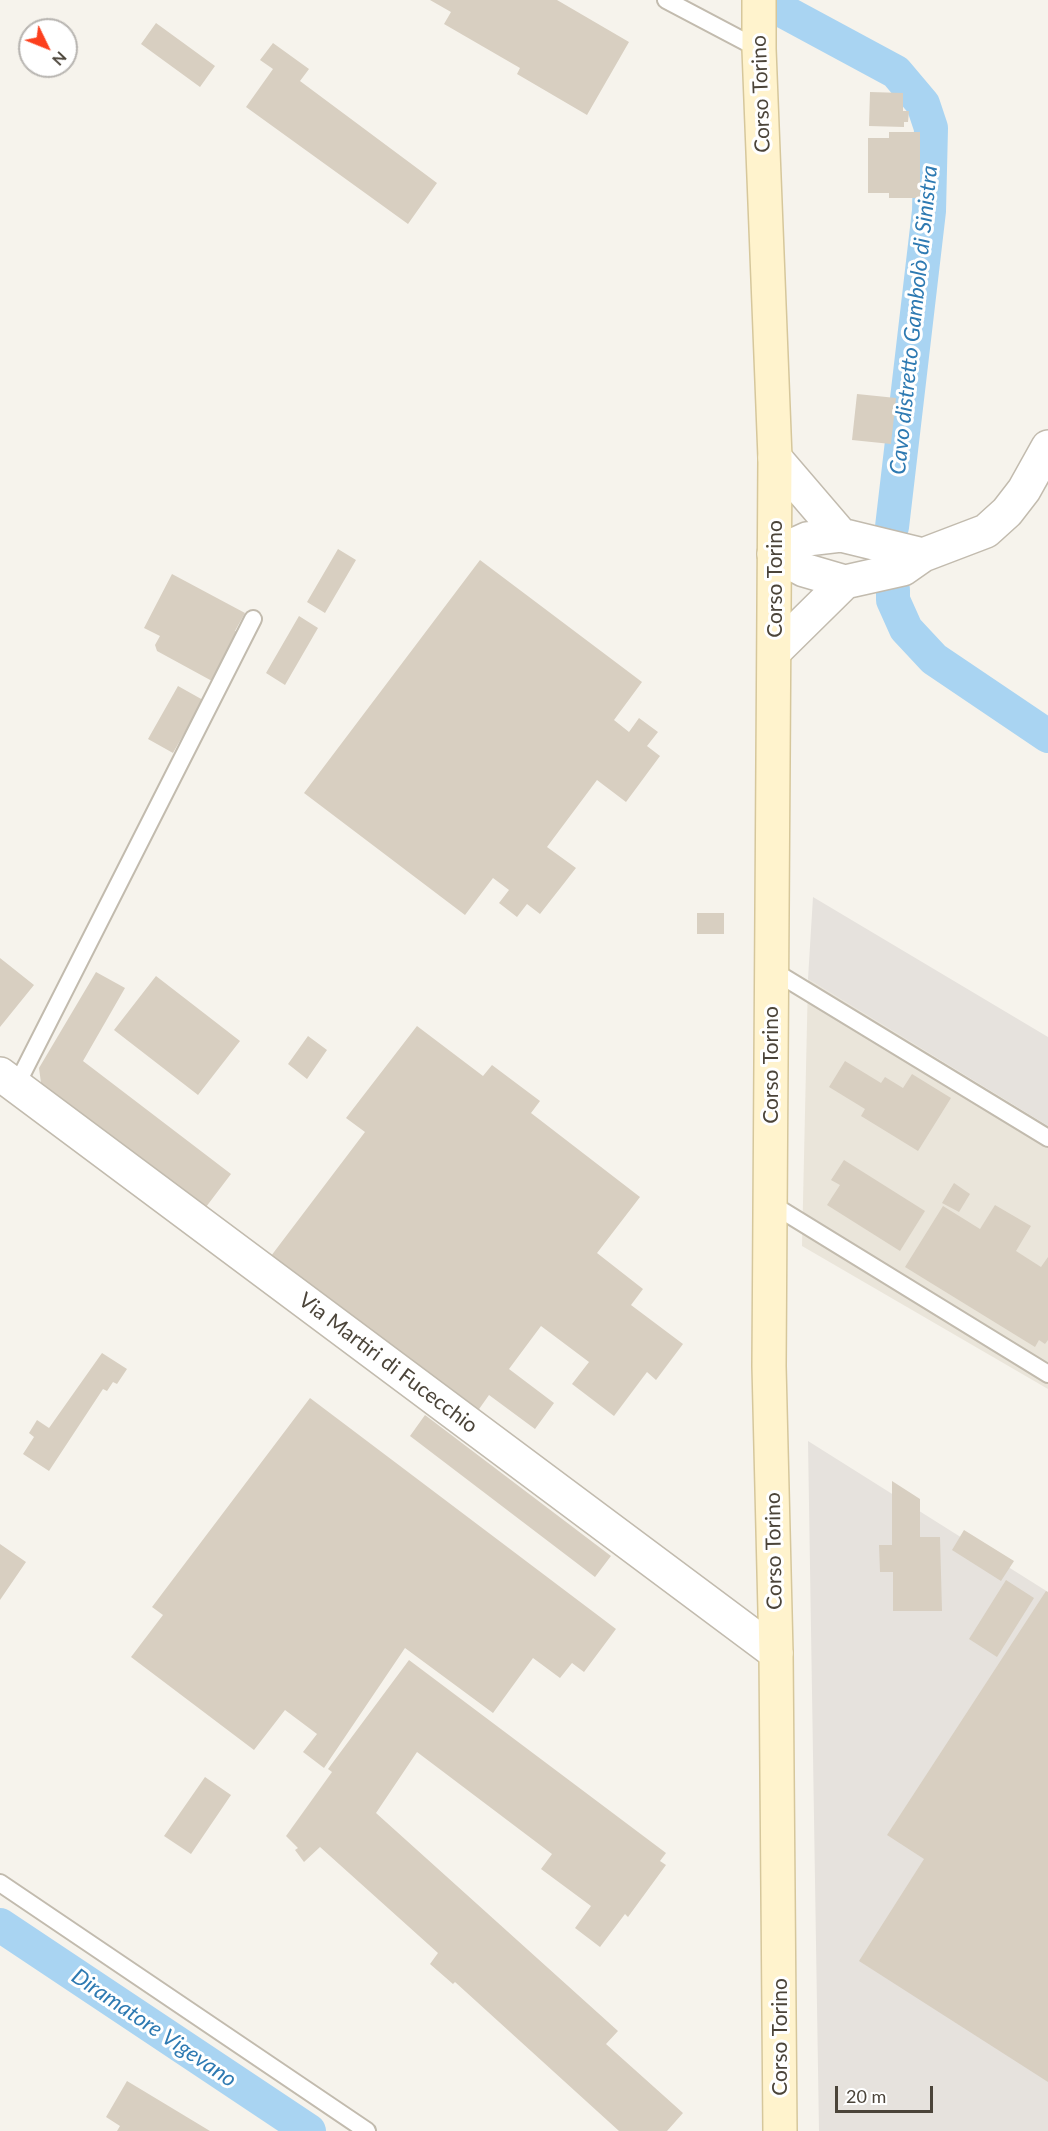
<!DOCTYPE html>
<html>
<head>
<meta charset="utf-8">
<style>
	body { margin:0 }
	#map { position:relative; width:1048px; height:2131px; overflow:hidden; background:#f6f3ec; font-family:Lato,sans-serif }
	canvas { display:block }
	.north { position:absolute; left:18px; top:18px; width:60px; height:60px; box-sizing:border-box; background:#fff; border:2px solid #b7b4b0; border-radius:50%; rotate:133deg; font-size:16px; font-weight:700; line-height:24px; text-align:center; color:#4b4439 }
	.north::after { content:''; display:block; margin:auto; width:21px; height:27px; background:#fc3f1d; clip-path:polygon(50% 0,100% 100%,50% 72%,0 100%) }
	.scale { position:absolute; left:835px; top:2086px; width:98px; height:27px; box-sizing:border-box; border:3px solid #4b4439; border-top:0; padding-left:8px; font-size:18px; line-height:21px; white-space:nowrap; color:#4b4439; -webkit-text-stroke:4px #fff; paint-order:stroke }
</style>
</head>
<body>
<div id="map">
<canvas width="1048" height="2131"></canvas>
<div class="north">N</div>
<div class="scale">20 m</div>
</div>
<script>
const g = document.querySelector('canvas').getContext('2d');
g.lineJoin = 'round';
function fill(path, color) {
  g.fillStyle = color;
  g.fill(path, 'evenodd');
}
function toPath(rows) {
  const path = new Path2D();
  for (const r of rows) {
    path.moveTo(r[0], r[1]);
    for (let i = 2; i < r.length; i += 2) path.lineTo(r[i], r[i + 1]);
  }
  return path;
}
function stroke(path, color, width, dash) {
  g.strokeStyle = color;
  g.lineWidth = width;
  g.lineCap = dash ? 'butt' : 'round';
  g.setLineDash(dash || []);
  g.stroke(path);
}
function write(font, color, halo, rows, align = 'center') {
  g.font = font + ' Lato,sans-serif';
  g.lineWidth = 6;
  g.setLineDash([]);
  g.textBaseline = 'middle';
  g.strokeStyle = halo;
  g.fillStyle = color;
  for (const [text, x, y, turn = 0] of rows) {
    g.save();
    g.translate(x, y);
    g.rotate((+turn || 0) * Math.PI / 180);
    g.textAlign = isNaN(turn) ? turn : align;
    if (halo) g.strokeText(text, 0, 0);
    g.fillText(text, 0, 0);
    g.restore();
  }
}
fill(toPath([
	[808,979,1048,1126,1048,1389,802,1246]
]), '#eae5da');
fill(toPath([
	[813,897,1048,1037,1048,1126,808,979],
	[808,1441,1048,1592,1048,2131,819,2131]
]), '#e6e2dd');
stroke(toPath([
	[783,11,896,72,923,104,931,128,929,211,892,527],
	[893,590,893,600,906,629,934,659,1048,736],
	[0,1925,309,2131]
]), '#a9d4f2', 34);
fill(toPath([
	[430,0,557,0,629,42,587,115,517,74,520,68,444,24,451,12],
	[156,23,215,66,200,87,141,44],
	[273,43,309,69,300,81,437,183,408,224,246,107,273,69,260,60],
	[870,92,903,93,903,111,909,111,908,122,904,122,904,127,869,126],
	[889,132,920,132,920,198,889,198,889,193,868,193,868,138,889,138],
	[857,394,896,398,891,444,852,440],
	[338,549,356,560,325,613,307,602],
	[480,560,642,682,614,720,629,732,639,718,658,732,647,746,660,756,626,802,597,780,547,847,576,868,540,914,527,904,517,917,499,903,509,890,493,878,465,915,304,793],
	[172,574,245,613,235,631,238,632,212,681,157,651,155,645,160,636,144,628],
	[299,616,318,628,285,685,266,673],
	[178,686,203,700,173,753,148,739],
	[697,913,724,913,724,934,697,934],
	[0,958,34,985,0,1027],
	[96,972,125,988,83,1061,231,1174,206,1207,41,1083,39,1068],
	[156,976,240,1041,198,1095,114,1030],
	[417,1026,483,1076,492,1065,540,1101,531,1113,640,1197,597,1253,643,1289,631,1305,683,1344,656,1380,647,1372,614,1416,572,1384,589,1362,541,1326,509,1369,554,1403,535,1429,489,1395,477,1412,271,1256,365,1132,346,1118],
	[308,1036,327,1050,307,1079,288,1064],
	[845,1061,881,1083,885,1077,903,1088,912,1074,951,1098,918,1151,861,1116,865,1109,829,1087],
	[844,1160,925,1211,900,1251,827,1205,840,1185,831,1180],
	[954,1183,970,1194,959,1212,942,1203],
	[995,1205,1031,1226,1016,1251,1041,1267,1048,1257,1048,1340,1045,1344,1039,1340,1035,1347,905,1267,943,1206,980,1229],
	[102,1353,127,1369,117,1384,113,1382,107,1391,103,1389,49,1471,23,1454,34,1437,29,1433,37,1420,49,1428],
	[310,1398,616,1629,584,1672,572,1663,560,1678,533,1658,493,1713,405,1648,324,1768,303,1752,317,1734,285,1710,254,1750,131,1657,163,1615,152,1607],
	[425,1415,611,1556,595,1577,410,1436],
	[892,1481,920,1499,920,1537,940,1537,942,1611,893,1611,893,1572,880,1572,879,1545,892,1545],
	[964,1530,1014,1561,1001,1581,952,1550],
	[0,1544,26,1562,0,1600],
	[1006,1580,1034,1598,997,1657,969,1639],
	[1046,1591,1048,1592,1048,2082,859,1961,924,1859,887,1835],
	[409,1660,666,1853,660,1861,666,1865,628,1917,625,1914,600,1947,575,1928,591,1906,541,1869,552,1854,417,1752,376,1813,618,2031,606,2044,683,2113,667,2131,619,2131,455,1982,453,1984,430,1964,438,1953,320,1847,304,1862,295,1850,298,1848,286,1836,332,1772,328,1769],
	[205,1777,231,1795,191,1854,164,1836],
	[127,2081,142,2090,210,2131,117,2131,120,2126,106,2117]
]), '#d8cfc1');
const lane = toPath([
	[666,0,759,49],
	[772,970,1048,1138],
	[16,1086,253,619],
	[770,1203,1048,1374],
	[0,1883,367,2131]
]);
const street = toPath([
	[775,458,841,535,923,555],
	[774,554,804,570,845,582],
	[774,554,807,539,841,535],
	[775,651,845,582,903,569,923,555,986,531,1007,512,1024,490,1048,447],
	[0,1074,776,1653]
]);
const secondary = toPath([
	[759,0,759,49,775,458,769,1366,776,1653,780,2131]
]);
stroke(lane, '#c2bbae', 20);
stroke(street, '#c2bbae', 36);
stroke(secondary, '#d6c79b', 36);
stroke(lane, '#fff', 16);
stroke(street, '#fff', 33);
stroke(secondary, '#fff3cd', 33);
write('21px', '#4b4439', '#fff', [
	["Corso Torino",761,94,-92],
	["Corso Torino",775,579,-90],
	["Corso Torino",771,1065,-90],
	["Via Martiri di Fucecchio",388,1363,37],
	["Corso Torino",774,1551,-91],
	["Corso Torino",780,2037,-90]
]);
write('italic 22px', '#2e7ab2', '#fff', [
	["Cavo distretto Gambolò di Sinistra",914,320,-84],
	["Diramatore Vigevano",154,2028,34]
]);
</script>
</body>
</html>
